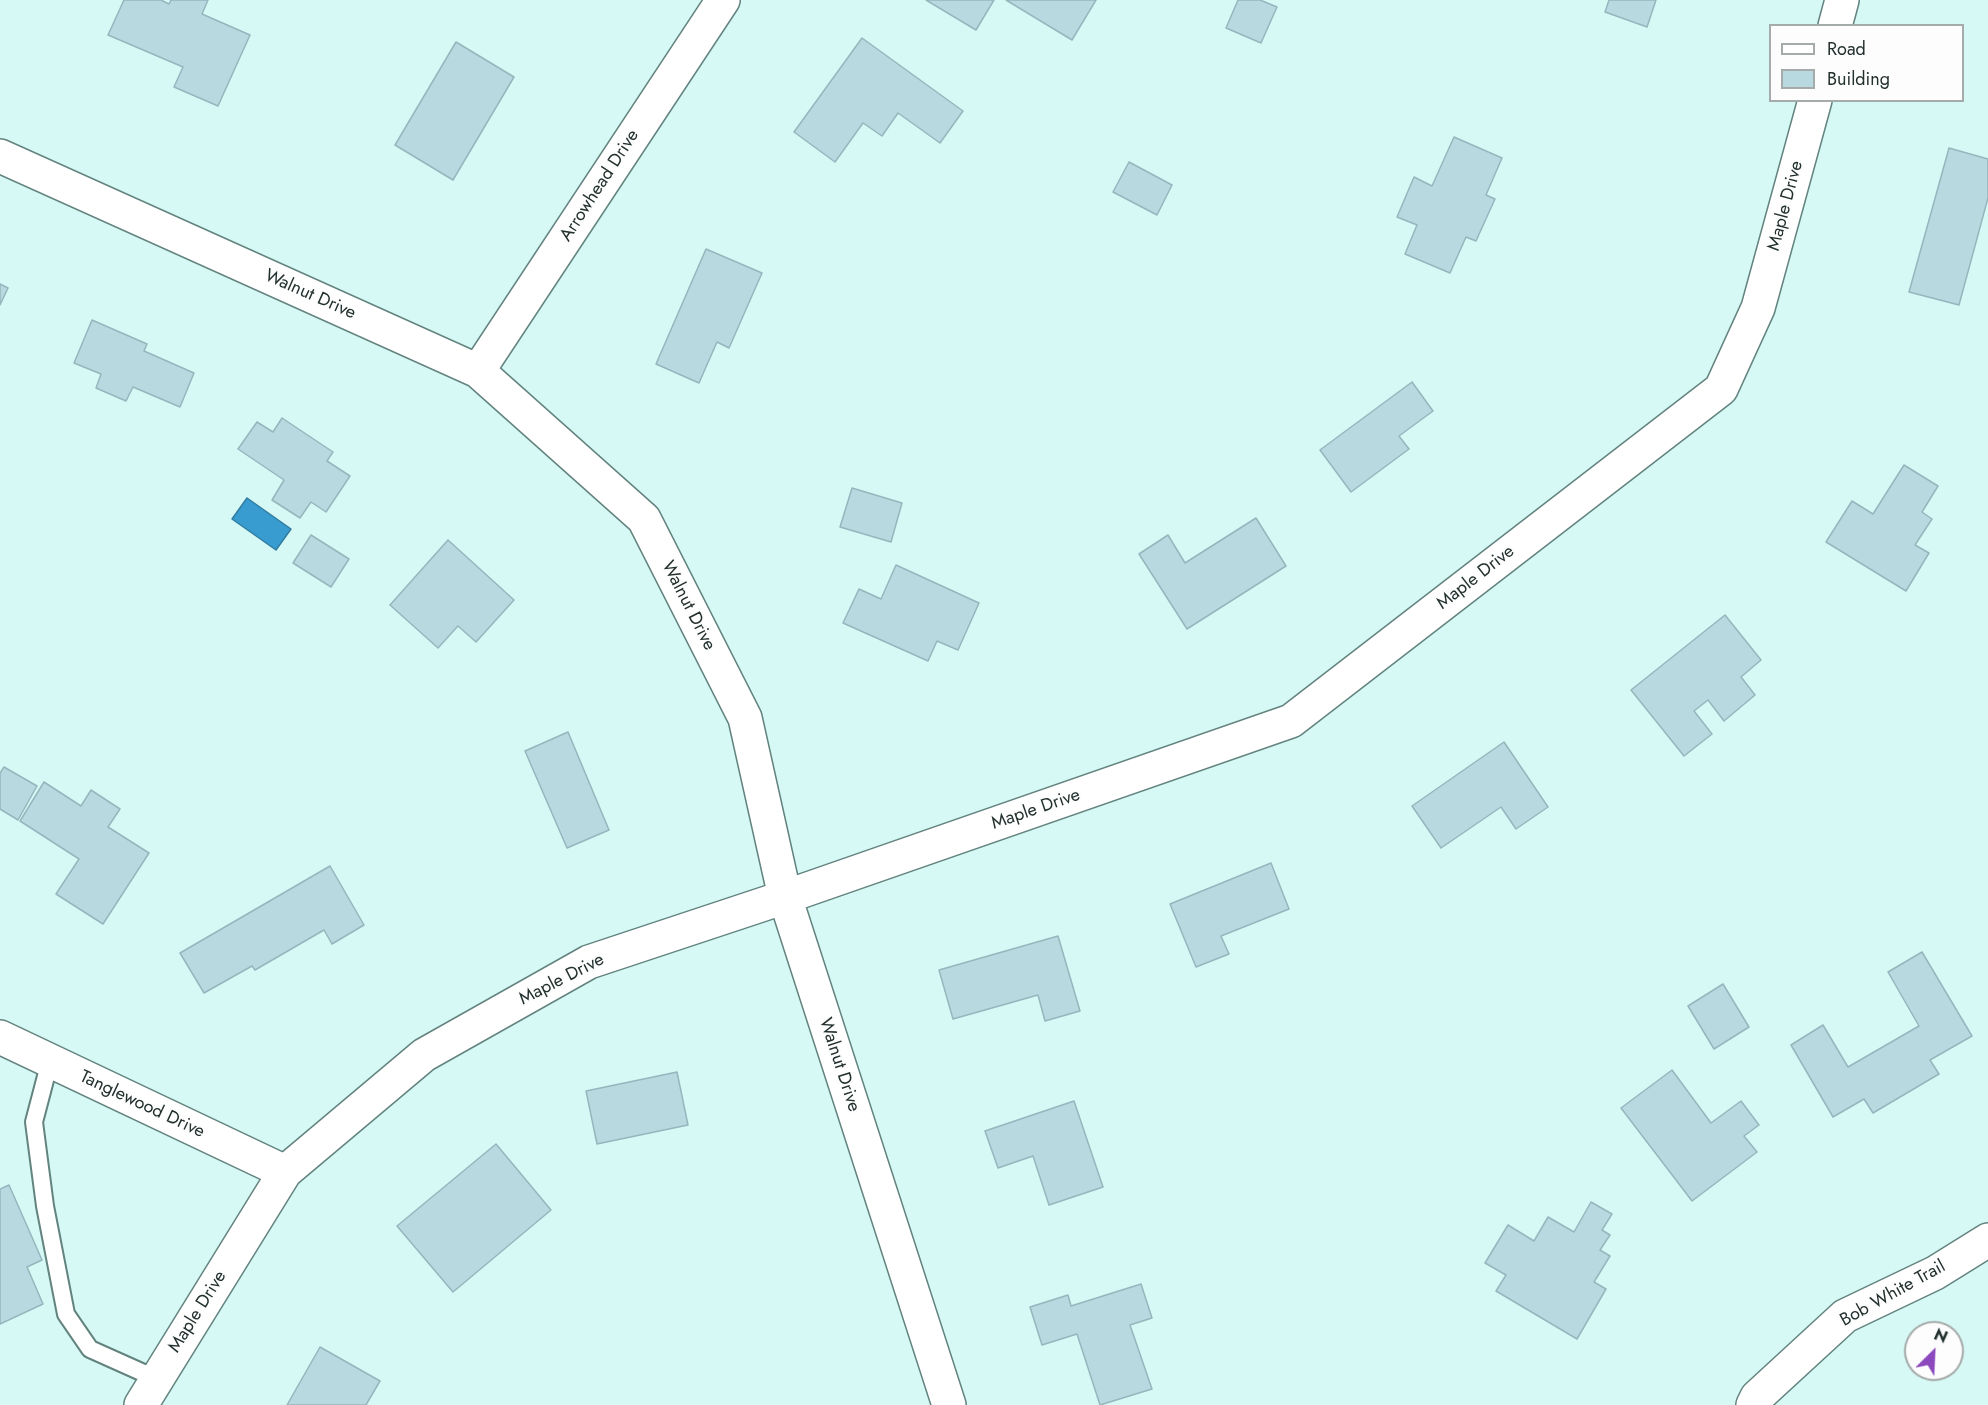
<!DOCTYPE html>
<html>
<head>
<meta charset="utf-8">
<style>
	body { margin:0 }
	#map { position:relative; width:1988px; height:1405px; overflow:hidden; background:#d6f9f5; font-family:Jost,sans-serif }
	canvas { display:block }
	.legend { position:absolute; left:1769px; top:24px; width:195px; height:78px; box-sizing:border-box; background:#fdfdfd; border:2px solid #a5abaa; margin:0; padding:8px 10px; list-style:none; font-size:18px; color:#22302e }
	.legend li { display:flex; align-items:center; gap:12px; height:30px }
	.legend b { width:30px; border:2px solid #a5abaa }
	.north { position:absolute; left:1904px; top:1321px; width:60px; height:60px; box-sizing:border-box; background:#fdfdfd; border:2px solid #a5abaa; border-radius:50%; rotate:24deg; font-size:16px; font-weight:700; line-height:24px; text-align:center; color:#22302e }
	.north::after { content:''; display:block; margin:auto; width:21px; height:27px; background:#8c49bd; clip-path:polygon(50% 0,100% 100%,50% 72%,0 100%) }
</style>
</head>
<body>
<div id="map">
<canvas width="1988" height="1405"></canvas>
<ul class="legend">
<li><b style="height:8px;background:#fff"></b>Road</li>
<li><b style="height:16px;background:#b8d9e0"></b>Building</li>
</ul>
<div class="north">N</div>
</div>
<script>
const g = document.querySelector('canvas').getContext('2d');
g.lineJoin = 'round';
function fill(path, color) {
  g.fillStyle = color;
  g.fill(path, 'evenodd');
}
function toPath(rows) {
  const path = new Path2D();
  for (const r of rows) {
    path.moveTo(r[0], r[1]);
    for (let i = 2; i < r.length; i += 2) path.lineTo(r[i], r[i + 1]);
  }
  return path;
}
function stroke(path, color, width, dash) {
  g.strokeStyle = color;
  g.lineWidth = width;
  g.lineCap = dash ? 'butt' : 'round';
  g.setLineDash(dash || []);
  g.stroke(path);
}
function write(font, color, halo, rows, align = 'center') {
  g.font = font + ' Jost,sans-serif';
  g.lineWidth = 4.5;
  g.setLineDash([]);
  g.textBaseline = 'middle';
  g.strokeStyle = halo;
  g.fillStyle = color;
  for (const [text, x, y, turn = 0] of rows) {
    g.save();
    g.translate(x, y);
    g.rotate((+turn || 0) * Math.PI / 180);
    g.textAlign = isNaN(turn) ? turn : align;
    if (halo) g.strokeText(text, 0, 0);
    g.fillText(text, 0, 0);
    g.restore();
  }
}
const water = toPath([
	[247,498,291,529,276,550,232,519,247,498]
]);
fill(water, '#389cd1');
stroke(water, '#317ca0', 1.5);
const building = toPath([
	[124,0,161,0,169,4,171,0,208,0,202,14,250,35,218,106,174,87,183,67,108,35,124,0],
	[926,0,994,0,976,30,926,0],
	[1006,0,1096,0,1072,40,1006,0],
	[1238,0,1260,0,1277,7,1261,43,1226,28,1238,0],
	[1609,0,1656,0,1647,27,1605,12,1609,0],
	[862,38,963,111,940,143,898,113,882,136,863,123,835,162,794,132,862,38],
	[456,42,514,77,453,180,395,145,456,42],
	[1454,137,1502,158,1486,195,1495,199,1476,241,1466,237,1450,273,1405,254,1417,225,1397,217,1414,177,1432,186,1454,137],
	[1949,148,1988,159,1988,198,1959,305,1909,292,1949,148],
	[1129,162,1172,185,1157,215,1113,192,1129,162],
	[706,249,762,273,729,348,717,342,699,383,656,364,706,249],
	[0,284,8,288,0,305,0,284],
	[92,320,147,344,144,351,194,373,180,407,133,387,126,401,96,388,101,374,74,363,92,320],
	[1412,382,1433,411,1399,436,1409,449,1351,492,1320,450,1412,382],
	[282,418,333,452,327,461,350,476,326,512,311,502,300,518,272,500,284,480,238,449,257,422,273,432,282,418],
	[1904,465,1938,486,1922,512,1932,519,1915,545,1929,553,1906,591,1826,542,1852,501,1873,514,1904,465],
	[852,488,902,503,891,542,840,527,852,488],
	[1256,518,1286,566,1187,629,1139,554,1168,535,1185,563,1256,518],
	[311,535,349,559,331,587,293,563,311,535],
	[448,540,514,600,476,642,458,626,438,648,390,605,448,540],
	[896,565,979,603,958,650,937,641,928,661,843,623,859,589,881,599,896,565],
	[1725,615,1761,660,1741,677,1755,695,1724,721,1708,700,1694,711,1712,734,1684,756,1631,690,1725,615],
	[568,732,609,830,567,848,525,751,568,732],
	[1504,742,1548,807,1516,829,1501,807,1441,848,1412,806,1504,742],
	[4,767,37,786,18,820,0,809,0,773,4,767],
	[44,782,81,806,91,790,120,809,108,827,149,853,103,924,56,894,79,859,20,821,44,782],
	[1271,863,1289,909,1221,936,1229,954,1196,967,1170,904,1271,863],
	[330,866,364,925,332,944,324,930,255,970,252,966,204,993,180,953,330,866],
	[1058,936,1080,1011,1045,1021,1038,995,953,1019,939,970,1058,936],
	[1922,952,1972,1036,1930,1060,1939,1074,1873,1113,1864,1099,1833,1117,1791,1045,1823,1025,1848,1067,1919,1026,1888,972,1922,952],
	[1723,984,1749,1027,1714,1049,1688,1006,1723,984],
	[1672,1070,1711,1123,1741,1101,1759,1125,1744,1136,1757,1152,1692,1201,1621,1108,1672,1070],
	[677,1072,688,1125,597,1144,586,1091,677,1072],
	[1074,1101,1103,1187,1049,1205,1033,1156,998,1168,985,1131,1074,1101],
	[496,1144,551,1210,453,1292,397,1226,496,1144],
	[9,1185,42,1260,27,1267,43,1304,0,1324,0,1189,9,1185],
	[1591,1202,1612,1214,1602,1230,1610,1235,1600,1250,1610,1256,1594,1282,1606,1289,1577,1339,1496,1291,1506,1275,1485,1263,1508,1225,1534,1241,1548,1217,1574,1232,1591,1202],
	[1141,1284,1152,1318,1130,1325,1152,1389,1100,1405,1077,1334,1042,1345,1030,1307,1068,1295,1071,1306,1141,1284],
	[320,1347,380,1381,366,1405,287,1405,320,1347]
]);
fill(building, '#b8d9e0');
stroke(building, '#96b6bd', 1.5);
const service = toPath([
	[50,1061,34,1122,45,1206,66,1314,90,1349,157,1379]
]);
const minor = toPath([
	[1835,26,1842,0],
	[0,156,478,371,644,519,745,718,785,897,949,1405],
	[478,371,723,0],
	[0,1037,285,1172],
	[141,1405,285,1172,424,1055,589,962,785,897,1291,721,1721,389,1758,308,1815,100],
	[1753,1405,1757,1397,1845,1316,1935,1273,1988,1240]
]);
stroke(service, '#63837f', 20);
stroke(minor, '#63837f', 36);
stroke(service, '#fff', 16);
stroke(minor, '#fff', 33);
write('18px', '#22302e', '#fdfdfd', [
	["Arrowhead Drive",600,186,-57],
	["Maple Drive",1786,206,-75],
	["Walnut Drive",310,295,24],
	["Maple Drive",1476,578,-38],
	["Walnut Drive",688,606,63],
	["Maple Drive",1036,810,-19],
	["Maple Drive",562,980,-27],
	["Walnut Drive",839,1065,72],
	["Tanglewood Drive",142,1105,25],
	["Bob White Trail",1893,1294,-29],
	["Maple Drive",198,1312,-58]
]);
</script>
</body>
</html>
